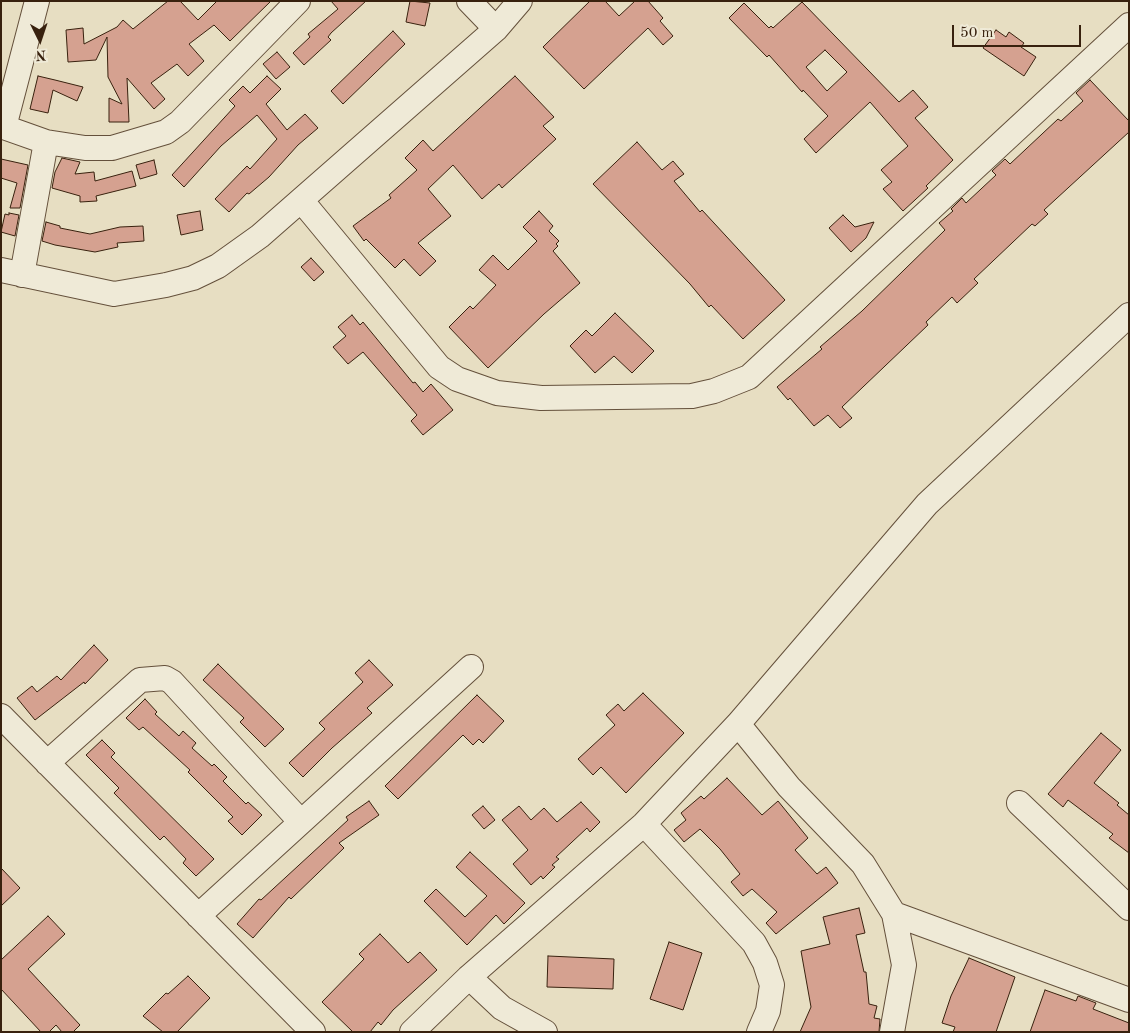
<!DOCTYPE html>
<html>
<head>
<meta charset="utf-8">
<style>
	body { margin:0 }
	#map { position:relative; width:1130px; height:1033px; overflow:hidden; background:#e7dec2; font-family:"Old Standard TT",serif }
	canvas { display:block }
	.frame { position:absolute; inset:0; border:2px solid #38210e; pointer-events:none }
	.north { position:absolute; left:15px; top:15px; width:50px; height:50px; -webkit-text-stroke:4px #efead7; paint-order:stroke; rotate:176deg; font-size:14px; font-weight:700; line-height:20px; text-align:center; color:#38210e }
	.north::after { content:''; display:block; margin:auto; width:18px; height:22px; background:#38210e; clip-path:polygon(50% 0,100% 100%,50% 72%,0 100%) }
	.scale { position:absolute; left:952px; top:25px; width:129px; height:22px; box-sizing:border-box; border:2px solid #38210e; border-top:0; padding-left:6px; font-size:15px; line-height:18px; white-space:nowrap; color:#38210e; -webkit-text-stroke:4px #efead7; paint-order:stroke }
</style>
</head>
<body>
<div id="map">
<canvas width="1130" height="1033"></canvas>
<div class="frame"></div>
<div class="north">N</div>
<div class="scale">50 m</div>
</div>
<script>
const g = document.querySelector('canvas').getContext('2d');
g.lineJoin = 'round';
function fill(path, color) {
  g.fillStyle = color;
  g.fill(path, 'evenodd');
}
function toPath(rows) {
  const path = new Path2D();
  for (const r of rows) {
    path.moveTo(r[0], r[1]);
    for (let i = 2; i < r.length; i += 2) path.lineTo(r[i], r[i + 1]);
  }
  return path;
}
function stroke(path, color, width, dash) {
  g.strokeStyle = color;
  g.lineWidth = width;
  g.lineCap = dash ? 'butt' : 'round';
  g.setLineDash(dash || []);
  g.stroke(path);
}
const building = toPath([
	[168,1,180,1,198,20,217,1,271,1,230,41,214,25,189,44,204,61,188,76,177,64,151,83,165,99,154,109,127,78,129,122,109,122,109,98,122,104,108,77,107,37,96,60,68,62,66,30,83,28,84,44,117,27,123,20,133,29,168,1],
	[331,1,366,1,331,33,328,37,331,40,304,65,293,53,310,37,308,34,338,9,331,1],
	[410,1,430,3,425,26,406,22,410,1],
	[590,1,605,1,619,16,635,1,648,1,663,18,660,21,673,36,663,45,648,28,584,89,543,47,590,1],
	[802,2,899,102,913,90,928,107,915,118,953,160,926,186,928,188,903,211,883,189,892,182,881,170,908,146,870,102,816,153,804,139,828,116,803,90,802,92,769,55,767,57,729,18,744,3,769,28,771,26,773,28,802,2],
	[825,50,847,72,827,91,806,67,825,50],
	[996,30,1006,37,1009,32,1024,43,1021,47,1036,57,1024,76,983,48,996,30],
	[393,31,405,44,343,104,331,91,393,31],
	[277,52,290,67,276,79,263,64,277,52],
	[38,76,55,80,83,87,77,101,53,90,48,113,30,109,38,76],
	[267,76,281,89,266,104,287,130,305,114,318,128,298,145,269,177,249,194,247,193,229,212,215,199,247,166,250,169,277,139,257,115,221,146,184,187,172,175,235,106,229,100,243,86,250,93,267,76],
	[515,76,554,117,543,126,556,139,502,188,499,184,482,199,453,165,428,189,451,216,418,243,436,261,420,276,404,259,395,268,366,239,364,241,353,226,391,198,389,195,417,170,405,158,423,140,433,151,515,76],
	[1090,80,1129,121,1129,132,1044,210,1048,214,1035,226,1032,224,974,279,978,283,957,303,952,297,926,322,928,325,842,407,852,418,840,428,828,415,814,426,790,398,788,400,777,387,822,349,820,347,862,311,945,230,939,223,953,211,951,209,962,198,966,203,996,175,992,171,1005,159,1010,164,1058,119,1061,121,1083,101,1076,93,1090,80],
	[637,142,662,170,673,161,684,174,674,181,700,212,702,210,785,300,743,339,711,305,709,307,690,284,593,184,637,142],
	[62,158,80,162,75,174,94,172,95,181,132,171,136,186,96,196,97,201,80,202,80,196,52,188,55,172,62,158],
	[1,159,28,165,20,208,10,208,17,183,1,178,1,159],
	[154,160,157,174,140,179,136,165,154,160],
	[200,211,203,230,181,235,177,215,200,211],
	[539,211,553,226,549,231,559,241,556,244,558,246,553,251,580,283,544,314,488,368,449,327,470,306,473,309,496,285,479,270,493,255,508,270,537,241,523,227,539,211],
	[9,213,19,215,15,236,1,232,5,214,9,215,9,213],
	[843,215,855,227,874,222,866,238,851,252,829,228,843,215],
	[46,222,60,226,60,228,90,234,120,227,143,226,144,241,117,243,118,247,95,252,55,245,42,241,46,222],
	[311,258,324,272,314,281,301,267,311,258],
	[615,313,654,351,632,373,614,356,595,373,570,346,586,330,592,336,615,313],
	[352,315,360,325,363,322,413,383,415,382,423,392,431,384,453,410,423,435,411,421,417,415,363,352,348,364,333,347,346,336,338,327,352,315],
	[94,645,108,660,85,684,84,682,35,720,17,698,32,686,37,692,57,676,61,680,94,645],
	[369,660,393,685,367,708,372,713,332,748,303,777,289,763,325,729,319,723,363,682,355,673,369,660],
	[218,664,284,729,265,747,240,722,244,718,203,680,218,664],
	[643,693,684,733,626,793,601,767,593,775,578,759,615,725,606,715,618,704,624,711,643,693],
	[477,695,504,721,483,743,479,739,473,745,463,735,398,799,385,786,477,695],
	[145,699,157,712,155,714,179,736,183,731,196,743,192,748,212,766,214,764,227,777,223,781,246,804,248,802,262,815,242,835,228,821,233,817,188,772,190,770,143,727,139,730,126,718,145,699],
	[1101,733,1121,750,1094,783,1119,803,1117,805,1129,815,1129,853,1109,838,1113,834,1068,800,1063,807,1048,794,1101,733],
	[102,740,115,753,111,757,214,859,196,876,183,863,186,859,164,836,160,840,114,793,119,788,86,755,102,740],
	[727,778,762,815,778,801,808,838,795,850,817,874,826,867,838,883,776,934,766,923,777,912,752,889,743,896,731,882,740,874,720,849,700,829,684,842,674,830,686,820,681,813,701,796,704,799,727,778],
	[369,801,379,815,339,843,344,848,291,899,289,897,253,938,237,924,259,899,261,900,348,820,346,817,369,801],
	[581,802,600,822,590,832,587,828,556,857,559,859,552,865,555,867,543,879,541,876,531,885,513,864,528,850,502,820,519,806,531,820,544,808,557,822,581,802],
	[483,806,495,820,484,829,472,815,483,806],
	[470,852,525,903,504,924,496,915,467,945,424,901,436,889,465,917,487,896,456,867,470,852],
	[1,868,20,888,1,906,1,868],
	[859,908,865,933,856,935,864,972,866,972,869,1004,877,1006,874,1018,880,1019,879,1032,800,1032,811,1007,801,951,830,944,823,917,859,908],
	[48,916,65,934,28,969,80,1025,73,1032,62,1032,56,1025,49,1032,41,1032,1,989,1,960,48,916],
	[380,934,408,963,420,952,437,970,393,1010,381,1025,378,1022,370,1032,353,1032,322,1002,364,959,359,954,380,934],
	[669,942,702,953,683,1010,650,999,669,942],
	[548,956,614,959,613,989,547,987,548,956],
	[969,958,1015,977,996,1032,953,1032,955,1027,942,1023,951,996,969,958],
	[188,976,210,998,177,1032,163,1032,143,1016,166,993,168,994,188,976],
	[1045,990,1076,1001,1078,996,1096,1003,1093,1009,1129,1023,1129,1032,1030,1032,1045,990]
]);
fill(building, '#d5a190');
stroke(building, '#38210e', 1);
const minor = toPath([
	[469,1,496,29],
	[1,126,46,142,85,148,112,148,166,132,180,122,298,1],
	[4,127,37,1],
	[301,200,439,367,457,379,497,393,541,398,692,396,714,391,749,377,1129,25],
	[1,270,114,294,166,285,193,278,218,266,260,236,496,29,520,1],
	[22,275,46,142],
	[1,716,313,1032],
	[738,724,789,787,863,864,894,914,904,965,892,1032],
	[47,763,140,680,165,678,172,682,301,822],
	[1019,803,1129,908],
	[644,824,754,943,765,963,772,985,768,1011,759,1032],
	[894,914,1129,1000],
	[198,916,471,667],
	[469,977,502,1008,545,1032],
	[412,1032,469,977,644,824,738,724,927,504,1129,315]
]);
stroke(minor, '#64503b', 26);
stroke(minor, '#efead7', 24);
</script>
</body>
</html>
